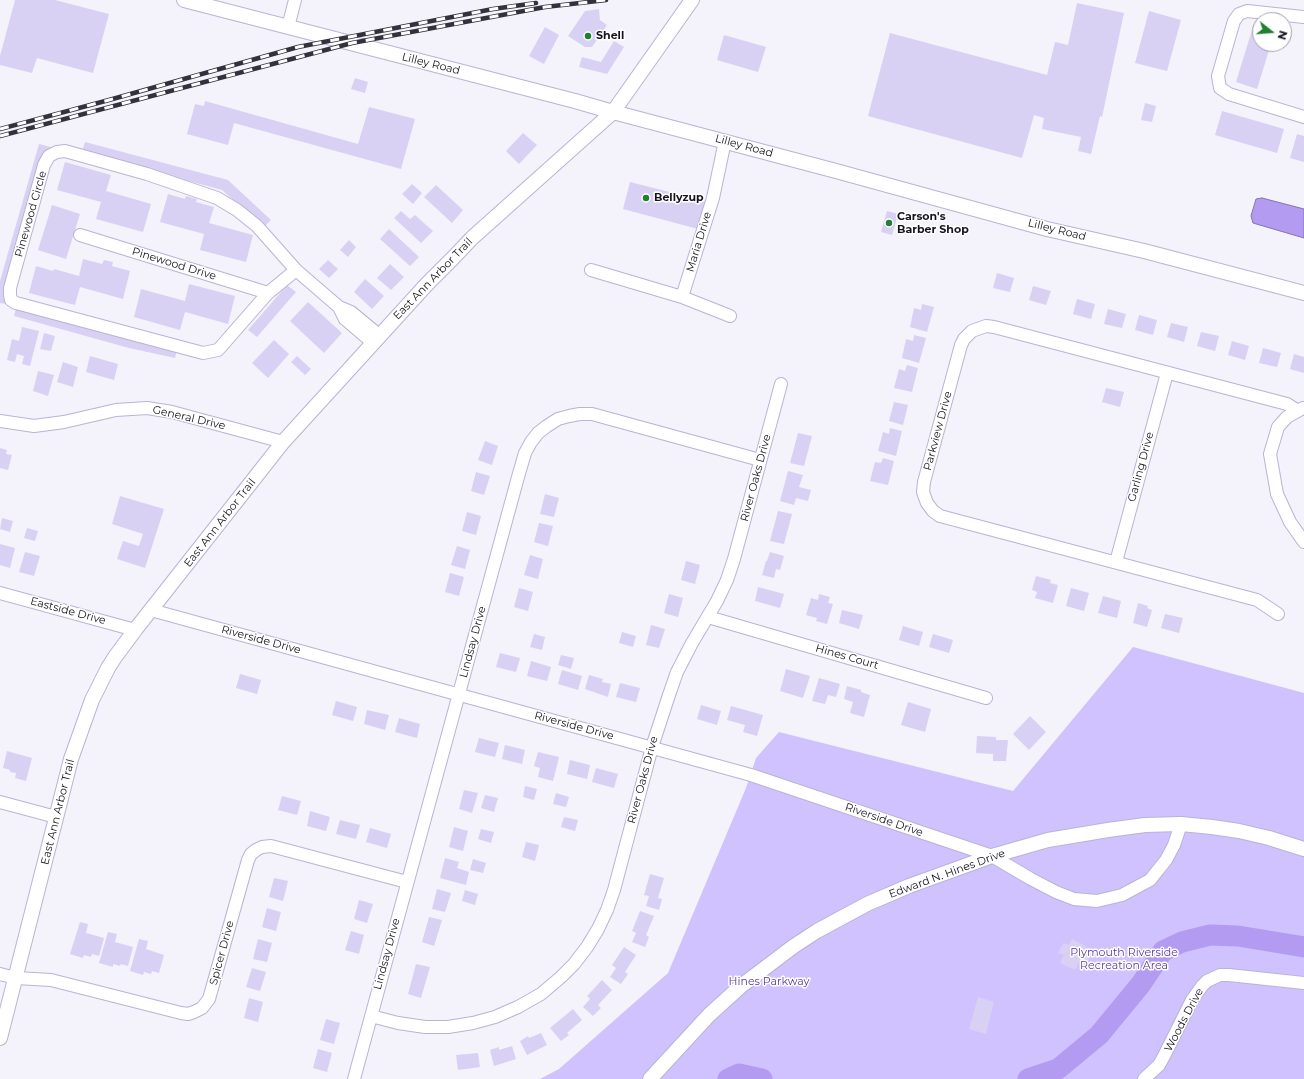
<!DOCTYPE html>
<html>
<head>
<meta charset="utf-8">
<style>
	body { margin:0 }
	#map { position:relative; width:1304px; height:1079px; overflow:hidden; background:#f4f2fa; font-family:Montserrat,sans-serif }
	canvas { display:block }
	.north { position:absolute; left:1252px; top:12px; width:40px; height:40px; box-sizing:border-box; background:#fff; border:1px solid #a2a1a6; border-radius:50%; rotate:107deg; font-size:11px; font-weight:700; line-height:16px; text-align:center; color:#171420 }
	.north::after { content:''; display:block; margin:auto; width:14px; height:18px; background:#217f30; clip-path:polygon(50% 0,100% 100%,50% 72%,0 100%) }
</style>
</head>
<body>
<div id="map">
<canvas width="1304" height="1079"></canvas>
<div class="north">N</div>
</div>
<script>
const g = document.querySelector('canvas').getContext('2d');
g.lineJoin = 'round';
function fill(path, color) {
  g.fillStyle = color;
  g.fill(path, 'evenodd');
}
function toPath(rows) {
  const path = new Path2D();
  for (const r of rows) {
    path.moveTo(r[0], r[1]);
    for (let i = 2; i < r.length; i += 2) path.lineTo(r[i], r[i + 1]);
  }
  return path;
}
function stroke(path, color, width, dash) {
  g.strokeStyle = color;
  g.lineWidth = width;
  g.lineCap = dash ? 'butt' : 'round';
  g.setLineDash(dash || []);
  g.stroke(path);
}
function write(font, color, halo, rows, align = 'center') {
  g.font = font + ' Montserrat,sans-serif';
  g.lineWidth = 3;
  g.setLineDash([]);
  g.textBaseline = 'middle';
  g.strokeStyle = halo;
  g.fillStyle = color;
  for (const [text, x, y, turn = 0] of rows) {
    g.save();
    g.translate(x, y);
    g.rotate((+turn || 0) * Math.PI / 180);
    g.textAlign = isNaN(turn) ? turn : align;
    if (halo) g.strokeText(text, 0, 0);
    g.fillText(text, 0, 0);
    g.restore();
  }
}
fill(toPath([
	[1133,647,1304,693,1304,1079,540,1079,559,1069,668,973,746,788,756,758,779,732,1013,791]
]), '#d0c2ff');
const water = toPath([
	[1262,198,1304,209,1304,238,1253,223,1251,216,1256,199,1262,198]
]);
fill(water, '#b29bf1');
stroke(water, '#8472b2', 1);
stroke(toPath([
	[728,1079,739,1074,762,1079],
	[1028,1079,1058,1069,1099,1035,1141,984,1163,951,1182,942,1210,935,1238,936,1304,947]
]), '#b29bf1', 21);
fill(toPath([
	[15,0,55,0,109,14,93,73,37,58,32,73,0,65,0,56],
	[1077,3,1124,13,1102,117,1100,116,1091,154,1078,151,1081,137,1042,129,1044,118,1034,115,1022,158,868,116,890,33,1047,75,1055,42,1068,45],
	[599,9,600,20,607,25,592,47,585,47,568,36,585,11],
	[1149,11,1181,20,1167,71,1135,63],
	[545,27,559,35,544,64,529,56],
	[1252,30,1260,33,1260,44,1271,44,1257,89,1236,82],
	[724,35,766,47,758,72,717,60],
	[614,41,624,47,607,74,579,67,582,57,601,62],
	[355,78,368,82,365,93,351,89],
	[205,101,358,144,369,107,415,119,401,169,234,123,228,145,187,134,195,104,204,106],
	[1145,103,1156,106,1152,122,1141,120],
	[1222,111,1284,129,1277,153,1215,135],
	[523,133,537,145,519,164,506,151],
	[1297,134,1304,136,1304,162,1290,158],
	[85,142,228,180,271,220,264,227,222,190,82,152],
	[39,144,51,147,6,304,0,303,0,281],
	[65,162,111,175,106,191,151,204,143,232,96,219,101,202,57,190],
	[630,182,705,201,698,229,623,209],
	[412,184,422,193,413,204,402,194],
	[436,185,463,210,452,223,424,197],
	[168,194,185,199,186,196,197,199,196,202,214,207,209,223,253,235,246,262,200,250,204,234,160,222],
	[52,205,80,214,66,259,38,250],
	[401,211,410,219,415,215,433,231,421,243,394,218],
	[887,211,898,214,892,235,881,232],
	[389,229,419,257,410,266,380,239],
	[349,240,356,247,348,257,340,250],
	[83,259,102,264,104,260,113,262,112,266,130,271,123,299,80,287,75,305,29,293,36,266,53,271,54,269,79,276],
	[328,260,338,269,329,278,319,269],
	[390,264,404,277,391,290,377,278],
	[997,273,1014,278,1010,292,993,288],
	[365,279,384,296,372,309,354,292],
	[189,284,235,296,228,324,185,312,180,330,134,317,141,289,185,301],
	[287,285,296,292,257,337,248,330],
	[1033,286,1051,291,1046,305,1029,300],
	[1077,299,1095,304,1091,319,1073,314],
	[308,302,342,333,324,353,290,321],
	[17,304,178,346,175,358,129,348,14,316],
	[922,304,934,307,927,332,910,327,914,308,921,310],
	[1108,309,1126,314,1122,328,1104,324],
	[1139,315,1157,320,1153,335,1135,330],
	[1171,323,1188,327,1184,342,1167,337],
	[22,327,39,331,30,366,22,364,24,356,17,354,15,362,7,360,12,339,19,341],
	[1201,332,1219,336,1215,351,1197,346],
	[44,333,55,336,51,351,40,349],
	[914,335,926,338,919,363,902,358,906,339,913,341],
	[274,340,289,354,268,378,252,363],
	[1232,341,1249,346,1245,360,1228,355],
	[1263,348,1281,353,1277,367,1259,363],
	[1294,354,1304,357,1304,373,1290,369],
	[90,356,118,364,114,380,86,372],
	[297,356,311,369,305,375,291,362],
	[63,362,78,367,73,387,57,382],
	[907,365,918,368,912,392,894,388,899,369,905,371],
	[38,371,54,375,48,396,33,391],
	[1106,388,1124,392,1120,407,1102,402],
	[894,402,908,405,903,425,889,421],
	[890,428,902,431,896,456,878,451,883,432,889,434],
	[798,433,812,436,804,466,790,463],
	[485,441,498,446,492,465,478,460],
	[0,448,7,450,6,454,12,455,8,470,0,468],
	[883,458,894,461,888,485,870,481,875,462,881,463],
	[788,471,803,475,799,487,811,490,808,501,796,498,794,505,780,501],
	[476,472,490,476,484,495,471,491],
	[545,494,559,498,554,517,540,514],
	[120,496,164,509,145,568,117,559,123,541,139,546,143,534,112,524],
	[778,511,792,514,784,544,770,541],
	[467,512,481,516,476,535,462,531],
	[2,518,13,521,10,532,0,529],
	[539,523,553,526,548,546,534,542],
	[27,528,38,531,35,541,24,538],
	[0,544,15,548,10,568,0,565],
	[457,546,470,550,465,569,451,565],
	[25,552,40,556,34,576,19,572],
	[770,552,784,556,780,570,776,569,774,578,762,575,766,561,767,561],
	[530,555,543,559,538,579,524,575],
	[686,561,700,565,695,584,681,580],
	[450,573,464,577,459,596,445,592],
	[1036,576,1051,580,1050,583,1058,585,1053,603,1035,598,1037,592,1032,590],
	[758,587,784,594,780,608,755,601],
	[519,588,533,592,528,611,514,607],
	[1071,588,1089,593,1084,611,1066,606],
	[669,594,683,598,678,617,664,613],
	[819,594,830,597,828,603,833,604,827,624,816,621,817,618,806,615,811,598,818,600],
	[1103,596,1121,601,1117,618,1098,613],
	[1138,603,1148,606,1147,608,1152,610,1147,627,1133,623],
	[842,610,863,615,859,629,839,623],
	[1165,614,1183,618,1179,633,1161,628],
	[651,625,665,629,659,648,646,645],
	[903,626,923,632,919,646,899,640],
	[622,632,636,636,633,647,619,643],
	[534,634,545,637,542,650,530,647],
	[933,634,953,640,949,653,929,647],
	[500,653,520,658,516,672,496,667],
	[561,655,574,658,571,669,558,665],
	[531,661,551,667,547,681,527,676],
	[786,669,810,676,803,698,780,691],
	[562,670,582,676,578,690,558,684],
	[240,674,261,680,257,694,236,688],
	[589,675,603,679,602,682,611,684,608,697,585,689],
	[819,678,840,684,836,697,828,695,825,704,812,701],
	[620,683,640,688,636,702,616,697],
	[847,686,861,690,861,692,870,695,864,717,850,713,853,702,844,699],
	[336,701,357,707,353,721,332,715],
	[908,702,931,709,925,732,901,725],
	[701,705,721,711,717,725,697,719],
	[731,706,763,715,757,736,743,732,745,725,727,720],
	[367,710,389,715,385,730,364,724],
	[1030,716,1046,732,1029,750,1013,734],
	[399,718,420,724,417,738,395,732],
	[977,736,996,737,996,740,1008,740,1006,761,993,761,993,754,976,753],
	[479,738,499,743,495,757,475,752],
	[505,745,525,750,522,764,502,759],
	[7,751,32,758,26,781,15,778,16,773,10,772,10,770,3,768],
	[538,752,559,757,553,781,538,777,540,768,534,766],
	[570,760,590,765,587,779,567,774],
	[596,768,618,774,614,788,592,782],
	[525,786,537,789,534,800,523,797],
	[464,790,478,793,472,813,459,809],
	[556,793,569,797,566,807,553,804],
	[485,795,498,798,494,812,481,808],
	[282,796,301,801,297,815,278,810],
	[310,811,330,817,326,831,307,826],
	[564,817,578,820,575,831,561,827],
	[340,820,360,825,356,839,336,834],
	[454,827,468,831,463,851,449,847],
	[370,828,391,834,387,848,366,842],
	[481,829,494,832,491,843,478,839],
	[526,842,539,845,535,861,522,857],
	[445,858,459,862,457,868,469,872,466,885,440,878],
	[473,859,486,863,483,873,470,870],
	[650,874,664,878,658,898,662,899,659,910,646,906,649,896,644,895],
	[274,878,288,881,283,901,269,897],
	[437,889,451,893,445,912,432,909],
	[465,890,478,894,475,905,462,901],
	[359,900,373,904,367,923,354,919],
	[267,908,281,912,276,931,262,927],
	[640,911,654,916,646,935,649,937,645,947,632,942,636,933,632,931],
	[429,917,442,920,434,946,422,942],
	[80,922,88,924,86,933,104,938,99,956,92,954,91,957,84,955,83,958,70,954],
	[351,931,364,935,359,954,345,950],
	[108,932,117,934,115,942,133,947,128,966,121,964,120,966,113,964,113,967,99,963],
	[139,939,148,941,146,949,164,955,159,973,152,971,151,974,144,972,143,975,130,971],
	[258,939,272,943,267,962,253,959],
	[1072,939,1086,946,1085,948,1092,951,1087,963,1080,960,1075,970,1060,963,1064,955,1058,953,1063,943,1069,945],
	[624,947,636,955,625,972,628,974,621,984,610,977,616,968,612,965],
	[416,964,430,967,421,998,408,994],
	[252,968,266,972,260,991,246,987],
	[602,980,612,990,598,1005,601,1008,593,1016,583,1007,590,999,587,996],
	[978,997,994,1002,986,1034,969,1029],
	[249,998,263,1002,258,1022,244,1018],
	[573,1009,582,1020,567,1033,569,1035,561,1041,550,1028],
	[326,1019,340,1023,334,1044,320,1040],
	[541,1033,547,1045,527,1055,520,1041,528,1036,529,1038],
	[512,1046,516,1059,494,1066,490,1050,499,1047,499,1050],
	[318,1049,332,1053,327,1072,313,1068],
	[478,1053,480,1067,458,1070,456,1055]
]), '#d9d1f4');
const minor = toPath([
	[1304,17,1247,11,1239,14,1234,21,1218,76,1220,88,1229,94,1304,117],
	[288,27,295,0],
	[80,235,268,293],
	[296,270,268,293,218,350,203,353,16,303,11,300,10,295,10,288,44,165,49,156,57,152,65,151,147,174,217,198,237,210,257,226,296,270,339,307,351,312,380,336],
	[591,270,682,297,730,316],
	[682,297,713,198,725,141],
	[339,307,345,319,373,343],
	[1303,408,1287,417,1278,427,1270,454,1277,494,1290,522,1304,542],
	[0,421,34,426,64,422,116,410,147,408,172,412,283,442],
	[1116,562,1167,373],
	[0,593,135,630],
	[151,610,751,775,992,856,1031,879,1056,892,1074,899,1097,901,1122,895,1150,880,1166,860,1174,845,1181,824],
	[1278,614,1257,600,940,516,933,511,927,503,923,492,924,482,961,345,964,339,972,331,986,326,994,327,1287,404,1298,411],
	[708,617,986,698],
	[0,802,56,817],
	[0,974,16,978,51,980,181,1013,188,1014,194,1012,202,1008,209,999,248,860,251,854,256,850,262,847,271,846,407,882],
	[371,1016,398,1023,425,1027,448,1027,473,1023,495,1017,518,1007,541,994,561,977,574,964,587,947,598,929,607,910,614,890,652,747,669,695,677,672,692,643,717,601,727,580,734,559,781,384],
	[354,1079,518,477,525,453,531,442,538,433,547,426,558,419,569,416,580,414,592,414,760,460],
	[1144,1079,1159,1065,1164,1056,1192,1000,1202,986,1207,981,1220,975,1229,975,1304,983]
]);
const tertiary = toPath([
	[184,0,575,101,613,112,836,171,1047,229,1144,251,1304,293],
	[0,1038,71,759,92,700,108,668,115,657,135,630,283,442,427,284,452,259,472,238,613,112,692,0],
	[650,1079,709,1015,741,986,794,946,817,931,867,904,909,886,992,856,1048,840,1108,830,1145,825,1181,824,1212,827,1239,831,1269,838,1304,849]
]);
stroke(minor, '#bab3d5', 14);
stroke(tertiary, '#bab3d5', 16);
stroke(minor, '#fff', 12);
stroke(tertiary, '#fff', 14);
const rail = toPath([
	[0,129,109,100,298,47,493,9,536,3],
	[0,136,352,43,545,7,606,0]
]);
stroke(rail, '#34313d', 4.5);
stroke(rail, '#fff', 3, [9]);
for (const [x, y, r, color] of [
	[588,36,4,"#217f30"],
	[646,198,4,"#217f30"],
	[889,223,4,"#217f30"]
]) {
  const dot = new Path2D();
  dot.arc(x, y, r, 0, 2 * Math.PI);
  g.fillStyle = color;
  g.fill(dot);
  stroke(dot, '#fff', 1.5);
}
write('bold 11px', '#171420', '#fff', [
	["Shell",596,36],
	["Bellyzup",654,198],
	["Carson's",897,217],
	["Barber Shop",897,230]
], 'left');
write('11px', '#171420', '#fff', [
	["Lilley Road",431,64,14],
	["Lilley Road",744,146,15],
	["Pinewood Circle",31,214,-74],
	["Lilley Road",1057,230,14],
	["Maria Drive",699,242,-73],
	["Pinewood Drive",174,264,17],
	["East Ann Arbor Trail",433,279,-46],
	["General Drive",189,418,13],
	["Parkview Drive",938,431,-75],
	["Garling Drive",1141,467,-75],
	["River Oaks Drive",756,478,-75],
	["East Ann Arbor Trail",220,523,-52],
	["Eastside Drive",68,611,15],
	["Riverside Drive",261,640,15],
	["Lindsay Drive",473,642,-75],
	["Hines Court",847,657,16],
	["Riverside Drive",574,726,15],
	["River Oaks Drive",643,780,-75],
	["East Ann Arbor Trail",58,812,-76],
	["Riverside Drive",884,820,19],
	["Edward N. Hines Drive",947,874,-20],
	["Spicer Drive",222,953,-75],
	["Lindsay Drive",387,954,-75],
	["Woods Drive",1184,1020,-62]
]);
write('11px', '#5c399d', '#fff', [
	["Plymouth Riverside",1124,953],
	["Recreation Area",1124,966],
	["Hines Parkway",769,982]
]);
</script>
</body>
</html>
